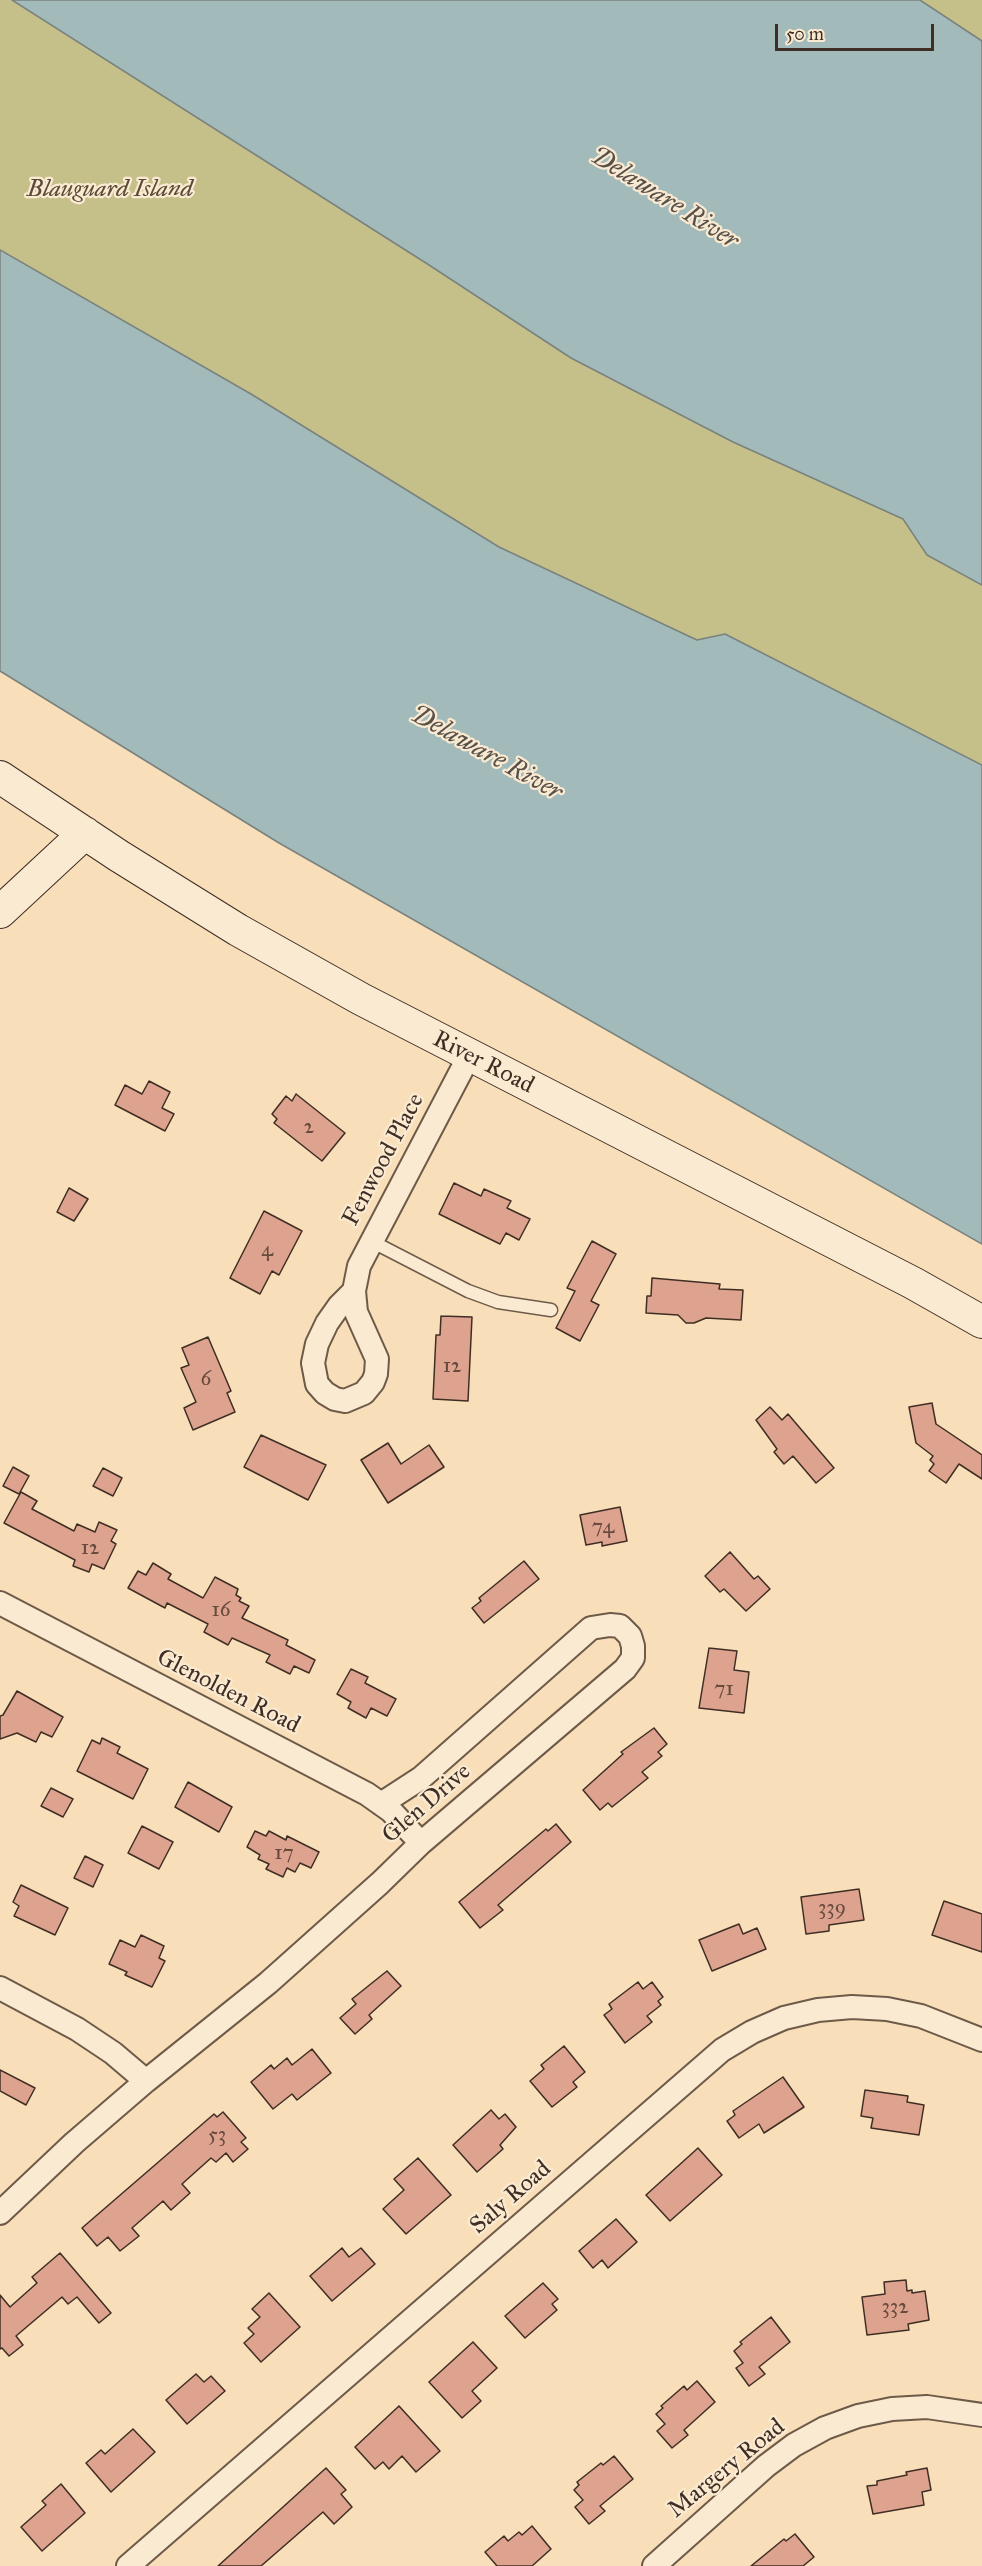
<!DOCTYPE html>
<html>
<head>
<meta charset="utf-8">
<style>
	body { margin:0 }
	#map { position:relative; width:982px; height:2566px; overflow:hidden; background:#f9dfb9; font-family:"IM FELL Great Primer",serif }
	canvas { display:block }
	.scale { position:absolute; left:775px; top:24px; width:159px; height:27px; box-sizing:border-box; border:3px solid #3f2e24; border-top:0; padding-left:8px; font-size:18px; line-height:21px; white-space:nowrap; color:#3f2e24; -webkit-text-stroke:4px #fbead2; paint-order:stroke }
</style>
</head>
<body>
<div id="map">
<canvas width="982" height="2566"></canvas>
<div class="scale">50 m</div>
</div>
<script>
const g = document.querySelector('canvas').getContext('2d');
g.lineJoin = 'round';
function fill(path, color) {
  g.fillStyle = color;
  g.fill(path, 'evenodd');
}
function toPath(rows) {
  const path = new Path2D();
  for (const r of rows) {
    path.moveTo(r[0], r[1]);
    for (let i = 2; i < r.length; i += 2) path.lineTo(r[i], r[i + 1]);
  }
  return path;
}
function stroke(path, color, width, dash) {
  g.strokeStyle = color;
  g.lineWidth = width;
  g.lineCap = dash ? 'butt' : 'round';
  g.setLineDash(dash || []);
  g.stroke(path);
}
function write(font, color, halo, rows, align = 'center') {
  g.font = font + ' "IM FELL Great Primer",serif';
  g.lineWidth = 4.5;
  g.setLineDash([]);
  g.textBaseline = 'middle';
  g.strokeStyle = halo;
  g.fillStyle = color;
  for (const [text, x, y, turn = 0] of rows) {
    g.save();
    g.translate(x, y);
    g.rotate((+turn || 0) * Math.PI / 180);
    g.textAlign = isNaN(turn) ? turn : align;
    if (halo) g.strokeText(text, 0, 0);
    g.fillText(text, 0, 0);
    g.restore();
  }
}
fill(toPath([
	[0,0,12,0,429,265,571,358,733,442,903,519,927,555,982,585,982,765,725,634,697,640,499,547,251,394,0,250],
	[920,0,982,0,982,41]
]), '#c5c08a');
const water = toPath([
	[12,0,920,0,982,41,982,585,927,555,903,519,733,442,571,358,429,265,12,0],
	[0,250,251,394,499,547,697,640,725,634,982,765,982,1244,279,843,0,671,0,250]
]);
fill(water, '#a2baba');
stroke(water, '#7a827e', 1.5);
const building = toPath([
	[149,1081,170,1092,162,1108,174,1114,165,1131,115,1105,125,1085,142,1094,149,1081],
	[296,1094,345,1133,322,1161,274,1123,277,1119,272,1114,286,1096,292,1101,296,1094],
	[454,1183,481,1196,484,1189,511,1201,507,1208,530,1219,519,1240,506,1233,500,1244,439,1214,454,1183],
	[69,1188,88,1199,74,1221,57,1212,69,1188],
	[264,1211,302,1231,279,1275,272,1271,260,1294,230,1278,264,1211],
	[592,1241,616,1254,591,1301,599,1305,580,1341,556,1328,575,1291,567,1288,592,1241],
	[652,1278,720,1284,719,1289,743,1290,741,1320,706,1318,694,1323,686,1323,678,1315,646,1313,647,1296,651,1296,652,1278],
	[441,1316,472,1317,468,1401,433,1399,436,1335,440,1335,441,1316],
	[208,1337,231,1391,227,1393,235,1412,193,1430,184,1408,196,1402,181,1368,189,1365,182,1348,208,1337],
	[932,1403,936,1424,982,1455,982,1479,959,1464,946,1483,929,1471,934,1464,930,1460,933,1456,916,1443,909,1407,932,1403],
	[770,1407,782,1420,788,1414,834,1468,816,1483,793,1456,784,1464,774,1452,777,1449,756,1420,770,1407],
	[261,1435,326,1465,308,1500,244,1467,261,1435],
	[388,1443,401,1464,429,1445,444,1467,388,1503,361,1460,388,1443],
	[13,1467,29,1476,19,1494,3,1486,13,1467],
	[103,1468,122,1478,113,1496,93,1486,103,1468],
	[21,1492,37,1501,32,1509,74,1531,77,1524,95,1532,99,1522,117,1530,111,1541,116,1544,104,1569,92,1564,89,1572,73,1566,75,1560,4,1523,21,1492],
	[620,1507,627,1541,602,1546,602,1542,586,1545,580,1515,620,1507],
	[730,1552,754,1579,758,1576,770,1589,746,1611,724,1589,720,1592,705,1576,730,1552],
	[524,1561,539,1579,484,1623,472,1608,481,1601,479,1598,524,1561],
	[153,1563,171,1574,168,1579,203,1598,215,1577,238,1589,236,1595,241,1598,239,1601,249,1606,242,1618,288,1640,286,1645,315,1660,309,1673,294,1666,290,1674,266,1662,270,1655,232,1638,228,1645,204,1632,208,1624,167,1603,165,1608,128,1588,138,1571,146,1575,153,1563],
	[709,1648,737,1651,734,1670,749,1672,744,1713,699,1708,709,1648],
	[351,1669,368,1677,365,1683,396,1699,387,1716,371,1708,366,1718,348,1708,351,1702,337,1694,351,1669],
	[17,1691,63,1717,52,1737,41,1732,36,1742,17,1733,0,1739,0,1716,3,1715,17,1691],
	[654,1728,667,1744,658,1752,662,1756,642,1772,648,1778,612,1807,608,1803,600,1810,583,1790,623,1754,621,1752,654,1728],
	[102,1738,120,1747,117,1753,148,1769,133,1799,77,1771,92,1740,100,1744,102,1738],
	[188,1782,232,1807,219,1832,175,1807,188,1782],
	[51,1788,73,1799,63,1817,41,1806,51,1788],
	[556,1824,571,1842,498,1905,503,1910,480,1928,459,1902,546,1829,548,1831,556,1824],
	[142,1826,173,1842,159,1869,128,1853,142,1826],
	[255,1831,266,1836,269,1831,286,1840,287,1836,319,1852,311,1868,300,1863,295,1872,287,1868,283,1877,266,1869,269,1864,258,1859,260,1855,247,1847,255,1831],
	[85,1856,103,1865,93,1887,74,1878,85,1856],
	[21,1885,68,1908,55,1935,14,1916,19,1906,13,1902,21,1885],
	[859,1889,864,1920,829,1925,829,1931,806,1934,801,1897,859,1889],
	[944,1901,982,1914,982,1952,932,1935,944,1901],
	[739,1924,743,1934,757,1928,766,1949,712,1971,699,1940,739,1924],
	[141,1935,164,1946,159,1958,165,1961,152,1987,125,1975,127,1972,109,1964,120,1940,135,1947,141,1935],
	[387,1971,401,1986,369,2015,372,2019,355,2034,340,2018,356,2004,352,1999,387,1971],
	[638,1982,643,1989,652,1982,663,1997,658,2001,661,2005,647,2016,652,2022,625,2043,604,2015,612,2009,609,2004,638,1982],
	[564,2046,585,2072,573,2082,577,2087,552,2107,530,2081,544,2069,541,2065,564,2046],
	[312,2049,331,2073,297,2100,292,2094,273,2109,251,2082,271,2065,274,2069,287,2058,292,2065,312,2049],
	[0,2070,35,2088,26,2105,0,2091,0,2070],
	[783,2077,804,2107,764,2133,759,2124,739,2138,727,2121,735,2115,733,2111,783,2077],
	[865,2090,908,2096,907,2102,924,2105,919,2135,871,2128,873,2118,861,2116,865,2090],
	[491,2110,499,2119,505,2114,516,2127,500,2145,503,2149,477,2172,453,2145,491,2110],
	[223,2112,246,2138,241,2142,248,2149,233,2162,226,2153,216,2162,211,2158,182,2184,190,2193,171,2210,163,2201,132,2228,139,2236,120,2251,108,2237,97,2246,82,2228,214,2114,217,2117,223,2112],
	[698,2148,722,2175,670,2221,646,2195,698,2148],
	[418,2158,451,2195,406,2234,383,2209,404,2190,394,2179,418,2158],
	[616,2219,637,2242,608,2268,602,2260,593,2268,579,2251,616,2219],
	[342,2248,349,2257,361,2248,375,2264,332,2301,310,2276,342,2248],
	[60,2253,111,2313,99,2323,77,2297,68,2304,62,2297,16,2336,23,2345,9,2356,2,2348,0,2349,0,2295,10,2307,37,2283,32,2277,60,2253],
	[906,2280,907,2291,912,2290,912,2293,925,2291,929,2320,908,2324,909,2330,867,2335,862,2297,885,2294,884,2282,906,2280],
	[543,2283,558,2299,552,2304,557,2310,525,2338,505,2316,543,2283],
	[269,2293,300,2327,261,2362,244,2343,254,2334,248,2328,260,2317,252,2309,269,2293],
	[771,2317,790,2342,759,2367,765,2374,749,2386,736,2368,743,2363,734,2351,742,2344,740,2342,771,2317],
	[473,2342,497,2368,472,2391,481,2401,462,2418,429,2382,473,2342],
	[196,2374,204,2382,211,2376,225,2391,187,2424,166,2400,196,2374],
	[697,2381,715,2402,684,2430,688,2435,672,2448,657,2431,665,2424,656,2414,663,2408,661,2406,684,2386,687,2390,697,2381],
	[399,2406,440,2451,416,2472,402,2456,389,2469,383,2462,375,2469,355,2447,399,2406],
	[133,2429,155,2452,111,2492,86,2463,101,2450,105,2454,133,2429],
	[614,2456,633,2479,600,2506,605,2511,589,2524,575,2507,583,2500,574,2490,579,2485,577,2482,601,2463,603,2465,614,2456],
	[326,2468,346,2490,341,2494,352,2507,334,2524,323,2512,261,2566,218,2566,326,2468],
	[927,2468,931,2490,922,2492,924,2505,873,2514,867,2486,877,2485,877,2481,907,2475,906,2472,927,2468],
	[61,2484,85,2513,42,2551,21,2527,46,2505,42,2501,61,2484],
	[532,2526,551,2549,532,2566,497,2566,485,2552,504,2536,508,2541,519,2532,522,2535,532,2526],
	[795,2534,814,2557,803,2566,751,2566,784,2539,786,2541,795,2534]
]);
fill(building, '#dea38e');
stroke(building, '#3f2e24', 1.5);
const lane = toPath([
	[371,1241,468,1291,498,1302,551,1310]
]);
const street = toPath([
	[354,1291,356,1312,377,1359,376,1374,373,1382,364,1393,345,1401,335,1399,325,1393,317,1384,313,1363,317,1344,327,1323,339,1306,354,1291],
	[354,1291,359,1266,469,1056],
	[0,1603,367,1794,391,1811,421,1843],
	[0,1988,77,2029,113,2053,146,2081],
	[0,2213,74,2143,146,2081,268,1983,380,1883,421,1843,625,1669,633,1658,633,1646,630,1636,620,1626,610,1625,591,1628,421,1778,381,1804],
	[128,2566,722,2050,752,2032,784,2018,818,2010,852,2007,887,2009,921,2016,982,2040],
	[654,2566,766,2466,794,2445,825,2428,858,2416,892,2409,927,2407,982,2415]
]);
const secondary = toPath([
	[0,777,119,856,238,930,361,999,913,1283,982,1322],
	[0,912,85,833]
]);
stroke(lane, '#6e5a49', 15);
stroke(street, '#6e5a49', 26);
stroke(secondary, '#3f2e24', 34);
stroke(lane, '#fbead2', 12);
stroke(street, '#fbead2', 22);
stroke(secondary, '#fbead2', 32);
write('21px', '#674b3e', null, [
	["2",309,1128],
	["4",267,1251],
	["12",452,1367],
	["6",206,1380],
	["74",603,1528],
	["12",90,1549],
	["16",221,1611],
	["71",724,1690],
	["17",284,1854],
	["339",832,1909],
	["53",217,2136],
	["332",895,2308]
]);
write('italic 24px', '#5a4b38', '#fbead2', [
	["Blauguard Island",110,190]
]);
write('24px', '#3f2e24', '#fbead2', [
	["River Road",483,1063,27],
	["Fenwood Place",384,1160,-62],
	["Glenolden Road",228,1692,27],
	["Glen Drive",427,1804,-41],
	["Saly Road",511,2198,-41],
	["Margery Road",727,2469,-39]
]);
write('italic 26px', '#58514a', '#fbead2', [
	["Delaware River",664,199,32],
	["Delaware River",486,754,29]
]);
</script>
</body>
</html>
